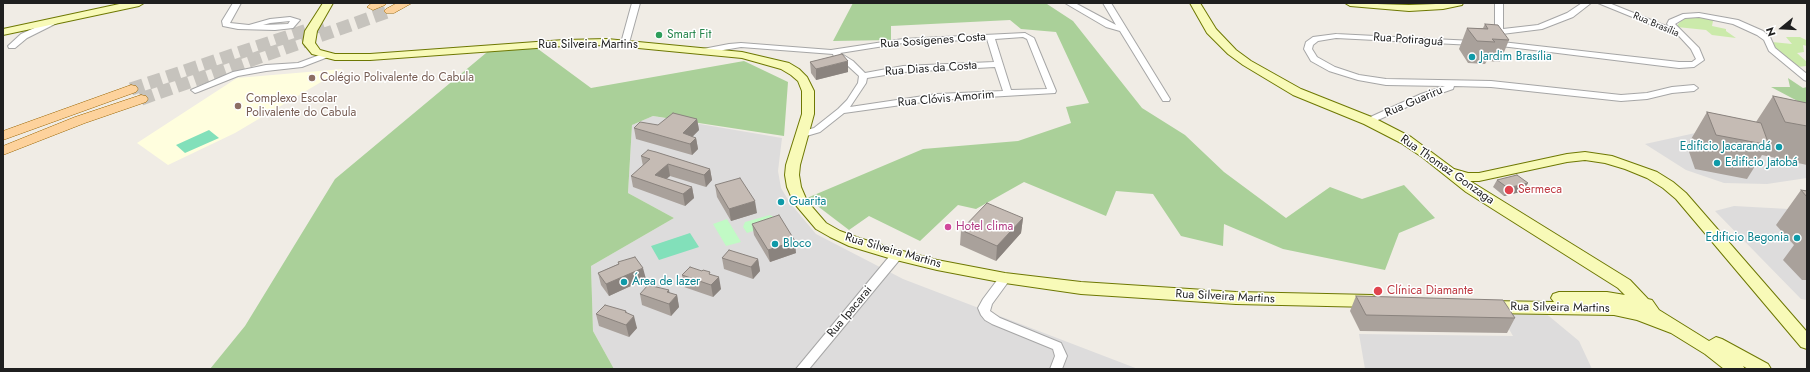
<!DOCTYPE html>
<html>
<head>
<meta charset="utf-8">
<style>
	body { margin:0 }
	#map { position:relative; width:1810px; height:372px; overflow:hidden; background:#f0ece5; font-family:Jost,sans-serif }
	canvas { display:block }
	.frame { position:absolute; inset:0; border:4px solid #1f1f1f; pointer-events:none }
	.north { position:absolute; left:1762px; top:8px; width:40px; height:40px; -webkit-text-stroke:3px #fff; paint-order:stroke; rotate:252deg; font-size:11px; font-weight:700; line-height:16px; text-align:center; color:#1f1f1f }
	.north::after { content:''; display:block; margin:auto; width:14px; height:18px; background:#1f1f1f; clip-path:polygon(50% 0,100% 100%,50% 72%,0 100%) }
</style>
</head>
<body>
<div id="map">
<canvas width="1810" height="372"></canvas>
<div class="frame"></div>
<div class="north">N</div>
</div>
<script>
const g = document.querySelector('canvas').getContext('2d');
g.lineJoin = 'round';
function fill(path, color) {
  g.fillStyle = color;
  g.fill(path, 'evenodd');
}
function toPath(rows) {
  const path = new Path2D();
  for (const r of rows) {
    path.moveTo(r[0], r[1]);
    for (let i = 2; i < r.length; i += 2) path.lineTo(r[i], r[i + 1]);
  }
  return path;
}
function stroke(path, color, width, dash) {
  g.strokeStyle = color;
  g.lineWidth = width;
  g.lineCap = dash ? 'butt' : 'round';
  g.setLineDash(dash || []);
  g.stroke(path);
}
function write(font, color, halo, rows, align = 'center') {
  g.font = font + ' Jost,sans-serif';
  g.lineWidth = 3;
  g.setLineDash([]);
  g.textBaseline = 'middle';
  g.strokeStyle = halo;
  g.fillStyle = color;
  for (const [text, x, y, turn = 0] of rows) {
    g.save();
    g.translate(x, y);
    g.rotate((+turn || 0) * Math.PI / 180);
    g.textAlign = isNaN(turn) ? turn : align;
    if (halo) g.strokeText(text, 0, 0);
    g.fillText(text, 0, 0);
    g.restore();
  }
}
fill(toPath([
	[653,116,782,138,778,171,781,188,790,203,816,234,903,279,1138,369,614,369,593,331,591,266,674,218,628,193,632,125],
	[1700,132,1807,143,1807,178,1767,184,1724,183,1686,170,1645,144],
	[1734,206,1807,210,1807,300,1801,299,1715,211],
	[1499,312,1544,312,1579,341,1592,369,1365,369,1359,334,1513,336]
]), '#dddcdc');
fill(toPath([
	[343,69,235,133,168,165,137,143,237,78]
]), '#fffede');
fill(toPath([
	[1693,16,1713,17,1716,20,1713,21,1712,26,1726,29,1726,31,1736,38,1712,35,1706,30,1677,27,1678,24,1684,18],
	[1786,37,1800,37,1806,40,1807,46,1803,45,1804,52,1797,53,1807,62,1807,66,1796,67,1778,52,1772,42,1792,44]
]), '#cbeaaa');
fill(toPath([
	[853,3,1047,4,1073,21,1142,108,1185,135,1224,172,1286,218,1330,187,1362,199,1404,185,1435,218,1399,233,1385,270,1283,249,1224,224,1223,246,1181,236,1153,194,1116,191,1106,216,1024,182,976,209,958,205,920,241,869,216,849,230,807,198,923,149,1018,141,1071,123,1066,107,1089,103,1056,32,1021,29,1010,20,891,26,891,40,833,41],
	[534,46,591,88,744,61,788,82,784,136,653,116,632,125,628,193,674,218,591,266,593,331,614,369,210,369,245,326,335,179,492,48],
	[1788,78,1803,88,1807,87,1807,106,1771,87,1790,87]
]), '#aad099');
fill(toPath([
	[770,215,774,217,778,223,747,233,743,227,745,222],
	[727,219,741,242,726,246,713,224]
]), '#c1fac5');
fill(toPath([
	[209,130,219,138,185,153,176,145],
	[690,233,699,247,659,260,651,246]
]), '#82e0ba');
stroke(toPath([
	[131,89,325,24],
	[141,99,390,11]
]), '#c6c3bd', 13, [13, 6]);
const street = toPath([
	[233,3,241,3,230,23,249,25,270,19,290,17,300,20,293,28,275,30,238,29,223,26,222,21,233,3],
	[290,21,288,24,263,25,270,23,290,21],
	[632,3,640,3,629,43,625,45,621,43,632,3],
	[1065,3,1075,3,1116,25,1103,3,1111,3,1170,99,1169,101,1163,101,1120,31,1106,27,1065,3],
	[1495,3,1503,3,1503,29,1538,25,1567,13,1582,3,1591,3,1573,17,1542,29,1502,34,1498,39,1495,39,1491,37,1495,32,1495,3],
	[1598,3,1609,3,1671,28,1667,24,1669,20,1683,14,1699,13,1738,20,1763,31,1770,37,1775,48,1807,74,1807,81,1804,80,1769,51,1764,40,1757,35,1733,24,1699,17,1685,18,1675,24,1699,48,1704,60,1694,67,1679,68,1493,45,1489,43,1493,41,1679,62,1692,62,1696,59,1691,49,1679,36,1598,3],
	[54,19,57,19,61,21,27,38,15,48,9,48,8,46,21,34,54,19],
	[1025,33,1034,38,1056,91,1055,93,937,100,844,113,820,132,803,137,798,134,800,132,814,128,838,109,847,100,858,83,859,76,847,65,834,57,833,54,741,47,706,53,702,51,703,49,729,44,741,43,831,50,903,39,1025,33],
	[1023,37,1027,39,1047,89,1011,90,995,39,1023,37],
	[987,39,994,62,903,66,865,73,853,61,840,53,903,43,987,39],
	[995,67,1003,91,937,94,850,107,866,83,867,78,903,72,995,67],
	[1336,34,1473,41,1477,43,1473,45,1336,38,1318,41,1313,45,1312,49,1317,57,1335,67,1359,75,1386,79,1491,81,1621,95,1647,93,1672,87,1694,85,1698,88,1694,91,1672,93,1647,99,1621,101,1491,87,1454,86,1453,89,1427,98,1369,124,1366,123,1364,121,1366,119,1421,94,1445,86,1386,85,1358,80,1329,71,1311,61,1304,49,1306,42,1313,37,1336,34],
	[325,53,329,55,328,57,302,67,266,71,238,76,198,92,195,93,191,90,233,72,266,65,298,63,325,53],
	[897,251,901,252,902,255,901,258,809,369,796,369,893,252,897,251],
	[1005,274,1009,275,1011,278,992,304,990,311,1000,318,1061,343,1067,356,1062,369,1050,369,1055,356,1053,349,992,324,985,320,981,315,978,308,983,299,1001,275,1005,274]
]);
const secondary = toPath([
	[124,3,144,3,139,6,3,35,3,29,124,3],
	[323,3,333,3,317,31,315,43,320,50,335,54,370,54,564,40,607,39,742,52,789,63,799,69,807,77,814,91,814,114,800,165,799,175,801,187,807,201,826,223,840,231,859,238,899,250,937,260,1005,273,1081,282,1236,292,1372,295,1378,297,1380,301,1378,305,1372,307,1236,304,1081,294,1005,283,937,270,892,259,849,246,830,237,816,229,794,203,787,187,785,175,786,165,802,114,802,91,798,81,791,75,781,69,742,58,607,45,564,46,370,60,335,60,312,54,303,43,305,31,323,3],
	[1190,3,1200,3,1216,29,1236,50,1251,61,1301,89,1374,118,1411,137,1454,169,1468,173,1479,173,1567,154,1585,152,1612,156,1657,172,1673,182,1686,193,1807,332,1807,349,1801,347,1676,199,1663,188,1647,178,1625,169,1605,163,1585,160,1567,162,1479,181,1470,181,1630,280,1648,299,1652,300,1659,310,1709,341,1716,337,1722,339,1768,364,1771,369,1748,369,1743,366,1745,369,1724,369,1705,354,1671,333,1637,320,1614,315,1488,313,1482,311,1480,307,1482,303,1488,301,1554,302,1551,298,1553,294,1559,292,1607,292,1625,295,1618,288,1466,192,1422,157,1401,143,1364,124,1293,95,1243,65,1228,54,1207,33,1190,3],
	[1345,3,1409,5,1463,3,1462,5,1443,9,1409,11,1350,6,1345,3]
]);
const primary = toPath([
	[372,3,387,3,385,5,373,10,367,7,372,3],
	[397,3,412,3,394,13,386,13,384,11,386,9,397,3],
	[131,85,136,86,138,89,136,92,3,140,3,131,131,85],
	[141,95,146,96,148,99,146,102,85,123,3,155,3,146,75,117,141,95]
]);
stroke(street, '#a6a6a6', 2);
stroke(secondary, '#6e7803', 2);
stroke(primary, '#996400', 1);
fill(street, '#fff');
fill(secondary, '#f8fab8');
fill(primary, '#fdd29c');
fill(toPath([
	[1485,24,1509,40,1500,62,1487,61,1485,64,1468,63,1459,49,1467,28,1483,28],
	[810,62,848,72,816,80,811,73],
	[1773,96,1807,103,1807,165,1762,155,1747,179,1695,169,1687,146,1707,112,1756,122],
	[697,119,699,130,692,137,696,138,698,149,692,155,636,139,634,128,658,125],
	[641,156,710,169,712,180,706,187,670,176,666,179,692,187,694,198,685,206,633,187,631,176,643,166],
	[1497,180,1524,191,1504,196,1493,187],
	[715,185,757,213,731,221,717,197],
	[1801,190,1807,191,1807,280,1802,280,1783,260,1794,245,1776,225],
	[1023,218,1021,233,996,261,960,245,961,230],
	[752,224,796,253,770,262,754,235],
	[722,258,758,259,760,271,753,279,724,269],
	[618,262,646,279,609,296,601,285,598,273,618,264],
	[711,274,721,289,713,297,684,287,682,275],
	[669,293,677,295,679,307,671,316,642,305,640,294],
	[1356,296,1515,318,1507,333,1360,331,1350,311],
	[626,311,627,313,637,328,629,337,599,326,596,314]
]), '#a9a19b');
fill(toPath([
	[848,61,848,72,816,80,816,69],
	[697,119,699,130,686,143,683,133],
	[696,138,698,149,692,155,690,144],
	[668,164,670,176,658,186,655,175],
	[710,169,712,180,706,187,704,175],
	[1528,183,1524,191,1504,196,1508,188],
	[692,187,694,198,685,206,683,194],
	[755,201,757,213,731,221,729,209],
	[1023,218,1021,233,996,261,997,246],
	[795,241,796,253,770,262,768,250],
	[758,259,760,271,753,279,751,267],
	[643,268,646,279,609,296,606,284],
	[719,277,721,289,713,297,711,285],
	[669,290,671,302,677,295,679,307,671,316,667,292],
	[626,311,629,322,634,316,637,328,629,337,626,325,625,312]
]), '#8a837e');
const building = toPath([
	[1485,24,1498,25,1509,40,1492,39,1495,42,1477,41,1467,28,1488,29,1485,24],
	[842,54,848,61,816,69,810,62,842,54],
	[1773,96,1807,103,1807,126,1785,122,1773,96],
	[1707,112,1761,123,1769,145,1716,135,1707,112],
	[673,113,697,119,683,133,696,138,690,144,634,128,640,122,658,125,673,113],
	[648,150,656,152,710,169,704,175,668,164,655,175,692,187,683,194,631,176,650,159,641,156,648,150],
	[1517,175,1528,183,1508,188,1497,180,1517,175],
	[740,178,755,201,729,209,715,185,740,178],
	[1801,190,1807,191,1807,197,1801,190],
	[987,203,1023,218,997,246,961,230,987,203],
	[779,215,795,241,768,250,752,224,779,215],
	[729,250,758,259,751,267,722,258,729,250],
	[635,257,643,268,606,284,598,273,619,264,618,262,635,257],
	[690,267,702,271,703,270,710,272,709,274,719,277,711,285,682,275,690,267],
	[648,285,669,290,667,292,677,295,669,304,640,294,648,285],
	[1356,296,1503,300,1515,318,1366,315,1356,296],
	[605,305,626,311,625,312,634,316,626,325,596,314,605,305]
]);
fill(building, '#c5bbb4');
stroke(building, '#8a837e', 1);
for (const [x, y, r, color] of [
	[659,35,4,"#2e9e5b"],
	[1472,57,4,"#0f9aa8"],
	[312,78,4,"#8d6e63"],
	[238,106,4,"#8d6e63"],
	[1779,147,4,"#0f9aa8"],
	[1717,163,4,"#0f9aa8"],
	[1509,190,5,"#e0444e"],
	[781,202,4,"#0f9aa8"],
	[948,227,4,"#d1479c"],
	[1797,238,4,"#0f9aa8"],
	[775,244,4,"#0f9aa8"],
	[624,282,4,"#0f9aa8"],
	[1378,291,5,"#e0444e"]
]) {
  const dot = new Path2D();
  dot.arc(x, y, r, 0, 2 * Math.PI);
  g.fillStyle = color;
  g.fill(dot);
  stroke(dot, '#fff', 1.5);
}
write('10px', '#1f1f1f', '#fff', [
	["Rua Brasília",1656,25,23]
]);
write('12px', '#27864d', '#fff', [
	["Smart Fit",667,35]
], 'left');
write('12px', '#1f1f1f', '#fff', [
	["Rua Potiraguá",1408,40,4],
	["Rua Sosígenes Costa",933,41,-4],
	["Rua Silveira Martins",588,45],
	["Rua Dias da Costa",931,69,-4],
	["Rua Clóvis Amorim",946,99,-5],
	["Rua Guariru",1414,102,-23],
	["Rua Thomaz Gonzaga",1447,170,35],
	["Rua Silveira Martins",893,251,16],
	["Rua Silveira Martins",1225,297,3],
	["Rua Silveira Martins",1560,308,1],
	["Rua Ipacarai",850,312,-50]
]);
write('12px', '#0d838f', '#fff', [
	["Jardim Brasília",1480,57],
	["Edificio Jacarandá",1771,147,"right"],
	["Edificio Jatobá",1725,163],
	["Guarita",789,202],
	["Edificio Begonia",1789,238,"right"],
	["Bloco",783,244],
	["Área de lazer",632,282]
], 'left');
write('12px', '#785e54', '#fff', [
	["Colégio Polivalente do Cabula",320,78],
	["Complexo Escolar",246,99],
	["Polivalente do Cabula",246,113]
], 'left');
write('12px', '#be3a42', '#fff', [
	["Sermeca",1518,190],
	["Clínica Diamante",1387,291]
], 'left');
write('12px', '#b23c85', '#fff', [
	["Hotel clima",956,227]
], 'left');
</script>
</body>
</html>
